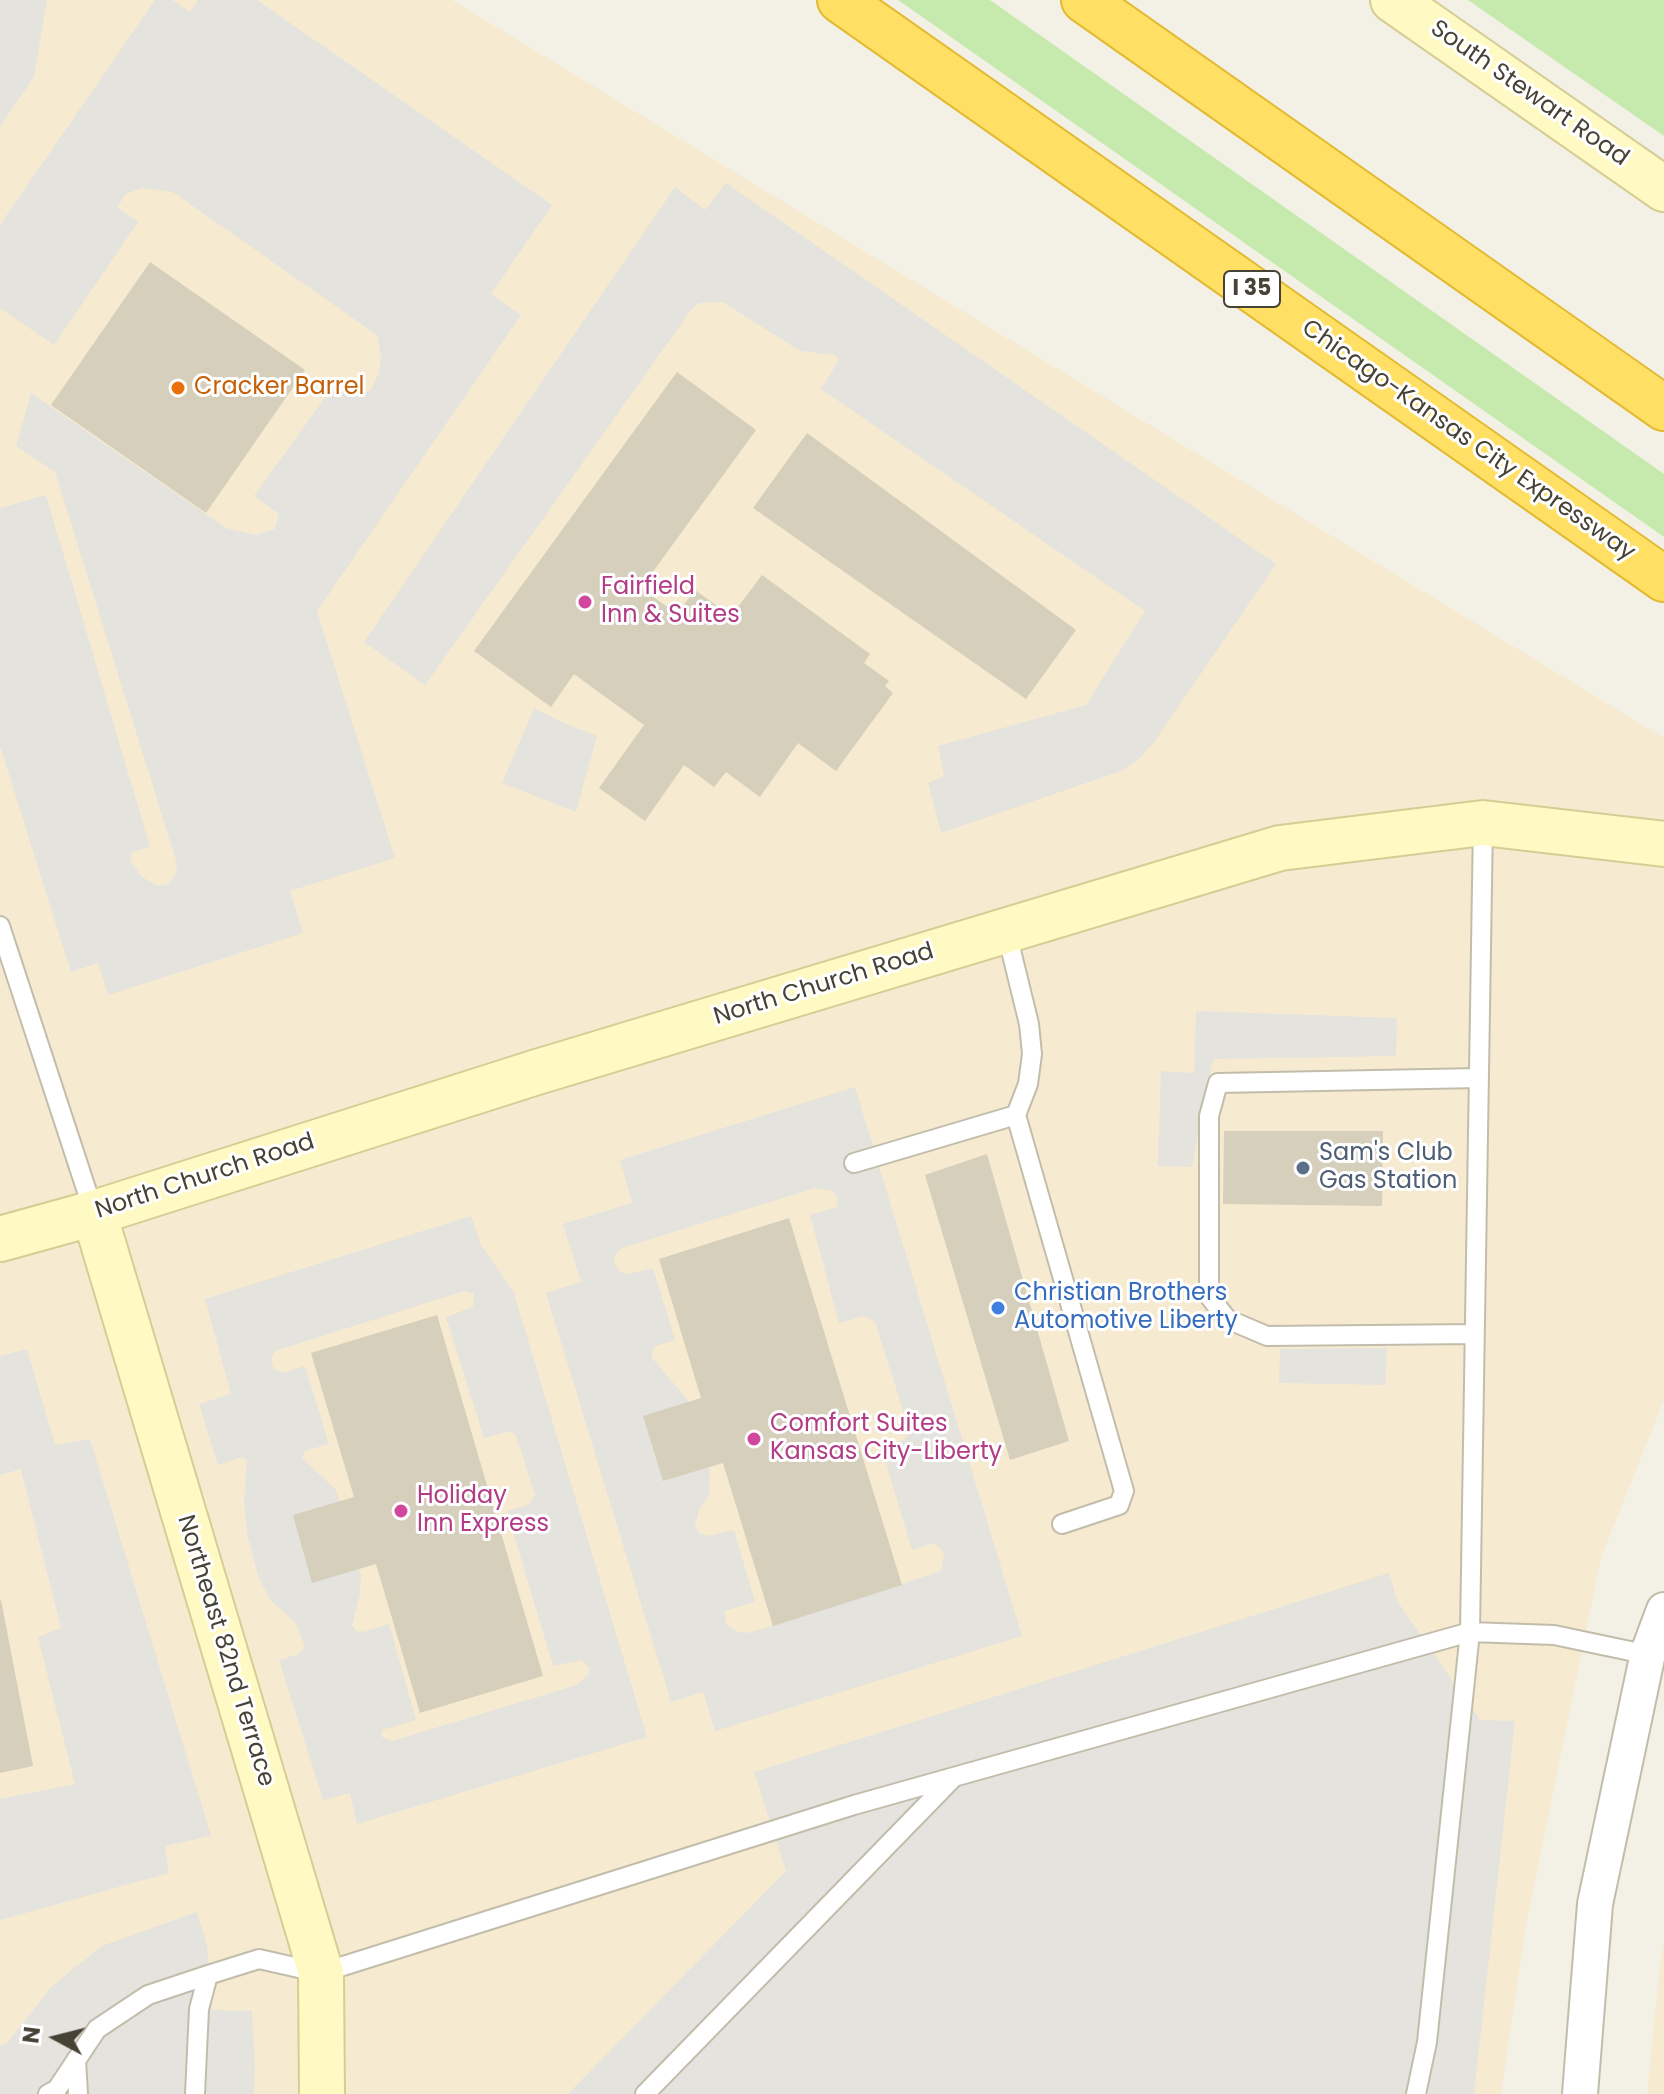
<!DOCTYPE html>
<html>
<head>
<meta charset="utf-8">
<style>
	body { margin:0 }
	#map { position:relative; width:1664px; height:2094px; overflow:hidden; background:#f3f1e6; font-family:Poppins,sans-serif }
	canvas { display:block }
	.north { position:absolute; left:16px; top:1998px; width:80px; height:80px; -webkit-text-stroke:6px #fff; paint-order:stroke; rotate:277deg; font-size:22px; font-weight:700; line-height:32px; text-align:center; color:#464235 }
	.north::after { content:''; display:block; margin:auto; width:28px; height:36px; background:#464235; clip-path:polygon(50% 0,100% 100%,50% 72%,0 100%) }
</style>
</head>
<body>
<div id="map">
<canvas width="1664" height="2094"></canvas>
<div class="north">N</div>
</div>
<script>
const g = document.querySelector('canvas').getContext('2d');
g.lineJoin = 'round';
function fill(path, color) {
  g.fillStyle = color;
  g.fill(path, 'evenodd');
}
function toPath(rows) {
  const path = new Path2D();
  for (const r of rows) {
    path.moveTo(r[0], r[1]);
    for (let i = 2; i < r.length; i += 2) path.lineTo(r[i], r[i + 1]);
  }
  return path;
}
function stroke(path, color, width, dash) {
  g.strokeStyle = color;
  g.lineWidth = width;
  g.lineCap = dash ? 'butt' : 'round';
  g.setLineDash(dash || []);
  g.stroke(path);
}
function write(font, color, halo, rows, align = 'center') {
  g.font = font + ' Poppins,sans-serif';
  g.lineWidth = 6;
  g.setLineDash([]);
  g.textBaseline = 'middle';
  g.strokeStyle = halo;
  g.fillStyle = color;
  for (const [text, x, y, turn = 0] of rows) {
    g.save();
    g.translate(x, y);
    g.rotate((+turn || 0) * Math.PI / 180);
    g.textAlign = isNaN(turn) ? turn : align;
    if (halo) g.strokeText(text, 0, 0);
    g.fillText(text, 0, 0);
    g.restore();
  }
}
fill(toPath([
	[0,0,452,0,1664,738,1664,1400,1601,1558,1526,1926,1501,2094,0,2094],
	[1664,1940,1664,2094,1647,2094,1660,1964]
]), '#f6ebd0');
fill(toPath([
	[898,0,990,0,1664,474,1664,537],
	[1468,0,1664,0,1664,136]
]), '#c6e9ad');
fill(toPath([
	[0,0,47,0,34,77,0,126],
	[155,0,172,0,190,12,198,0,257,0,552,205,491,294,521,315,317,611,395,858,290,891,303,933,108,995,98,963,71,972,0,746,0,508,46,495,150,847,132,852,130,861,142,877,158,886,169,884,177,872,175,857,55,472,16,446,31,393,226,528,256,535,275,529,279,514,254,496,340,377,363,393,371,390,379,373,381,355,377,335,173,192,142,188,126,194,117,207,138,222,54,345,0,308,0,225],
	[726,183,1276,564,1154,742,1139,759,1121,771,941,833,928,783,944,776,938,746,1086,705,1145,611,821,389,839,360,835,355,800,351,723,302,699,303,691,310,425,685,364,642,675,187,705,210],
	[534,708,566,724,597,736,576,812,502,783],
	[1196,1011,1397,1018,1396,1056,1213,1059,1192,1167,1158,1166,1161,1071,1194,1073],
	[855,1087,1022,1636,715,1731,703,1692,671,1702,546,1293,581,1282,563,1224,632,1203,620,1160],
	[815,1188,833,1191,838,1198,837,1207,810,1215,839,1323,865,1316,875,1322,910,1432,904,1440,881,1446,912,1550,934,1543,940,1548,944,1556,941,1571,762,1629,748,1633,736,1631,727,1625,724,1611,755,1602,734,1530,709,1536,698,1533,695,1524,699,1510,709,1495,710,1472,687,1399,652,1358,652,1350,656,1346,675,1340,653,1268,627,1274,619,1271,614,1263,616,1253,622,1248],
	[471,1216,481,1245,514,1293,647,1737,357,1824,350,1793,323,1800,279,1660,299,1654,305,1647,295,1622,270,1600,258,1576,247,1533,244,1502,247,1460,242,1457,218,1465,199,1404,231,1394,205,1299],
	[464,1291,474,1294,473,1307,446,1317,484,1438,509,1431,516,1435,535,1495,528,1505,507,1511,553,1666,581,1660,589,1668,588,1675,577,1685,392,1741,382,1737,382,1730,416,1720,389,1624,363,1632,356,1631,352,1625,360,1594,361,1575,336,1490,302,1458,305,1451,329,1444,305,1366,283,1373,274,1369,271,1360,275,1351],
	[1387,1348,1385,1385,1279,1383,1280,1349],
	[27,1349,55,1445,90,1439,211,1836,165,1846,169,1873,0,1920,0,1799,75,1784,38,1637,61,1628,21,1469,0,1475,0,1356],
	[1389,1573,1397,1601,1480,1720,1515,1721,1474,2094,568,2094,786,1871,754,1772],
	[197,1912,207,1945,212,2010,252,2011,255,2065,254,2094,0,2094,0,2046,8,2042,52,1986,102,1946]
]), '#e4e3de');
fill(toPath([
	[150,262,305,370,206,513,51,405],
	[677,372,756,430,641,588,677,614,695,590,731,616,762,575,870,654,864,663,889,681,885,686,893,693,836,771,798,743,760,797,726,772,714,787,684,765,645,821,599,788,644,725,574,674,551,707,474,651],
	[807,433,1076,630,1026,699,753,508],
	[1224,1131,1383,1131,1382,1206,1223,1204],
	[987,1154,1069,1441,1010,1460,925,1175],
	[789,1218,902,1585,773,1626,723,1463,663,1481,643,1416,701,1398,659,1259],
	[437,1315,543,1676,420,1713,376,1564,312,1583,293,1515,354,1497,311,1353],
	[1,1600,33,1766,0,1773,0,1601]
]), '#d5cfbb');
const lane = toPath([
	[0,926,94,1213],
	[1006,930,1029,1024,1032,1054,1028,1084,1016,1115,1124,1491,1119,1505,1062,1524],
	[854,1163,1016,1115],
	[1474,1334,1267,1336,1227,1319,1209,1296,1209,1116,1218,1083,1479,1078],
	[76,2060,78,2094],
	[48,2094,57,2089,97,2029,148,1995,208,1975],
	[195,2094,199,2009,208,1975,259,1959,321,1973,854,1805,1470,1632,1554,1635,1654,1656],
	[645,2094,953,1778],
	[1416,2094,1427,2042,1470,1632,1483,823]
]);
const street = toPath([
	[1580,2094,1595,1904,1648,1653,1664,1610]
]);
const secondary = toPath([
	[1393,0,1664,189],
	[94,1213,321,1973,322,2094],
	[0,1239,94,1213,537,1072,1280,848,1483,823,1664,844]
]);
const highway = toPath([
	[840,0,1664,579],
	[1084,0,1664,408]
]);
stroke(lane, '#c2bdab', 22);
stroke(street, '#c2bdab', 38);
stroke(secondary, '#d5cd94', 48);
stroke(highway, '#e2b931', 48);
stroke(lane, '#fff', 18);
stroke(street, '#fff', 34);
stroke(secondary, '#fff9c4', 44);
stroke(highway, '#ffe065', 44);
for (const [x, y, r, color] of [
	[178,388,8,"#e8710a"],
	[585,602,8,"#d1479c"],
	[1303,1168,8,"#5c6f8a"],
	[998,1308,8,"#3f7fe0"],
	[754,1439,8,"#d1479c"],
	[401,1511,8,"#d1479c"]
]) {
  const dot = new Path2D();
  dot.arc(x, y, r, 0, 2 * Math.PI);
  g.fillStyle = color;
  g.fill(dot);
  stroke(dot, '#fff', 3);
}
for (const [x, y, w] of [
	[1252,289,56]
]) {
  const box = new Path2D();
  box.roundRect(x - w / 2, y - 18, w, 36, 6);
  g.fillStyle = '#fff';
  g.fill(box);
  stroke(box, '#464235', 2);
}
write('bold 22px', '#464235', null, [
	["I 35",1252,289]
]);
write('24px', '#464235', '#fff', [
	["South Stewart Road",1529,94,35],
	["Chicago-Kansas City Expressway",1468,441,35],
	["North Church Road",824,985,-17],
	["North Church Road",205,1177,-18],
	["Northeast 82nd Terrace",225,1651,73]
]);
write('24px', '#c56008', '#fff', [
	["Cracker Barrel",194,388]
], 'left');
write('24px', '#b23c85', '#fff', [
	["Fairfield",601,588],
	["Inn & Suites",601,616],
	["Comfort Suites",770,1425],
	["Kansas City-Liberty",770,1453],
	["Holiday",417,1497],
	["Inn Express",417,1525]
], 'left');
write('24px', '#4e5e75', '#fff', [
	["Sam's Club",1319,1154],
	["Gas Station",1319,1182]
], 'left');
write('24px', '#366cbe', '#fff', [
	["Christian Brothers",1014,1294],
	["Automotive Liberty",1014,1322]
], 'left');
</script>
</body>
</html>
